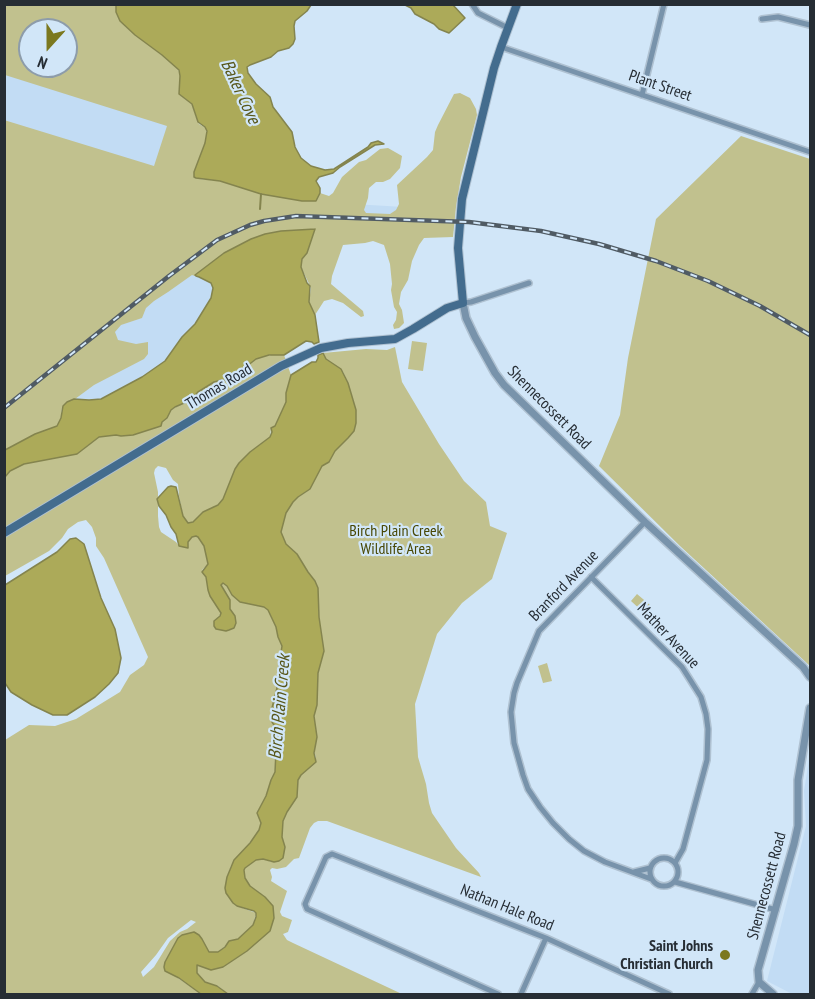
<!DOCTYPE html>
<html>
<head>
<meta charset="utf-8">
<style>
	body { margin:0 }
	#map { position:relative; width:815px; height:999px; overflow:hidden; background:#d1e6f8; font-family:"PT Sans Narrow",sans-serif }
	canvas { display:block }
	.frame { position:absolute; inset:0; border:6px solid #262d34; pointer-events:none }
	.north { position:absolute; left:18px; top:18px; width:60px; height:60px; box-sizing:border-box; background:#d1e6f8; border:2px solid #8d9caa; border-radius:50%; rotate:201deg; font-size:16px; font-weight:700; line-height:24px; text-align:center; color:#262d34 }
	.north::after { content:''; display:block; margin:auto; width:21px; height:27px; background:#7b781f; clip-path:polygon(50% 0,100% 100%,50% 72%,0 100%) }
</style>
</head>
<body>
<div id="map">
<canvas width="815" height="999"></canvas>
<div class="frame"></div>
<div class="north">N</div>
</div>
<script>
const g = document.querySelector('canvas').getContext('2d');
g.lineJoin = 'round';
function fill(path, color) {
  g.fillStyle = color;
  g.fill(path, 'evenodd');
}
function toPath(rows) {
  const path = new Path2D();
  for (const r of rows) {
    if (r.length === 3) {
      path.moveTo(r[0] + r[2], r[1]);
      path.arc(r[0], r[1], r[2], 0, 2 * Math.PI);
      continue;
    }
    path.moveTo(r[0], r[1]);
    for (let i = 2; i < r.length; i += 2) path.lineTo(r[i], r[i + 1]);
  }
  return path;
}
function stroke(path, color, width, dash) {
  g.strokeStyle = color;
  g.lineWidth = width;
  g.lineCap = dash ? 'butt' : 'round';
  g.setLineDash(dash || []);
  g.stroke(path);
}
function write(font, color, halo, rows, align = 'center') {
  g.font = font + ' "PT Sans Narrow",sans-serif';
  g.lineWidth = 4.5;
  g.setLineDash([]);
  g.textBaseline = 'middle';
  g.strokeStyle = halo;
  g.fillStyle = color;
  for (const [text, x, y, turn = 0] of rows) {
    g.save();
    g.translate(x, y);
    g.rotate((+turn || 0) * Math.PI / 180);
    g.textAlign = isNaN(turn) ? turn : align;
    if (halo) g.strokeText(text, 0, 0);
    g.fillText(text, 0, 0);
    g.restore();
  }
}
fill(toPath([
	[4,5,116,5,116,12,198,161,353,204,455,210,454,231,378,229,195,276,199,277,211,283,213,288,211,298,195,324,182,337,163,363,142,377,101,399,89,400,74,399,69,401,45,430,5,450],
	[30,30,66,30,66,66,30,66],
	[810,753,810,994,792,994,767,981,806,826,804,791]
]), '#c2dcf4');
fill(toPath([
	[5,4,116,5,116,12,120,21,135,35,162,55,178,68,180,76,179,94,192,104,196,117,199,124,206,128,207,137,205,143,198,161,195,177,200,179,220,181,261,194,299,198,302,201,316,201,320,193,329,196,333,193,342,177,359,162,366,160,380,149,388,148,402,156,400,168,390,179,383,182,376,182,369,188,368,198,364,210,366,213,390,214,396,210,399,204,397,185,427,157,433,150,435,132,438,125,454,94,460,93,470,98,476,109,477,115,461,177,456,207,453,237,424,238,419,245,412,261,408,280,401,292,399,304,402,310,404,323,399,328,394,329,393,325,396,320,397,312,394,307,391,290,392,284,390,264,384,245,373,241,365,243,343,245,332,276,331,284,363,311,364,316,361,317,343,303,332,299,324,301,315,315,309,302,311,288,301,267,302,259,307,253,315,229,281,231,265,234,251,239,224,253,195,276,192,275,168,292,154,301,146,308,142,318,121,325,115,332,118,340,136,344,148,342,148,354,144,359,94,385,75,399,71,400,62,408,61,418,57,426,35,434,5,450,4,120,154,166,167,126,5,75],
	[30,30,66,30,66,66,30,66],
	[741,136,810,159,810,666,680,546,599,466,620,415,628,358,656,219],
	[412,341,427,343,423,371,408,369],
	[395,347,402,382,439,444,464,481,486,502,490,526,507,533,492,579,462,603,437,634,415,704,418,757,426,784,429,803,432,813,456,848,479,873,481,877,327,821,318,821,314,823,310,828,299,858,294,859,286,867,277,869,272,868,270,870,272,877,271,881,287,891,280,912,282,916,292,920,288,932,283,934,287,940,293,943,402,994,228,994,218,986,205,982,197,973,196,966,200,965,211,970,223,967,247,951,273,906,265,897,250,886,245,878,244,870,245,868,256,860,263,859,272,862,285,847,282,837,283,821,286,812,297,797,298,780,301,775,309,768,316,759,314,748,317,737,314,716,317,705,318,673,324,651,319,617,318,589,315,581,308,572,297,554,286,544,281,532,286,513,293,502,298,497,306,492,322,466,329,462,335,451,354,431,356,423,356,410,348,383,343,372,326,359,323,353,366,349,387,350],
	[277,354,284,355,291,375,286,393,286,402,282,413,275,426,271,428,270,437,250,452,239,463,233,474,223,499,218,505,203,512,193,522,188,523,183,516,179,496,178,484,173,480,166,468,158,466,155,469,154,473,158,492,158,516,159,527,161,532,176,542,179,546,187,543,192,537,196,536,198,537,204,546,208,564,202,570,206,577,208,590,210,596,221,613,218,618,216,619,214,626,216,629,226,631,235,616,230,609,230,602,221,584,223,582,227,586,232,595,240,602,264,607,268,610,276,627,278,637,282,646,279,666,277,688,271,712,271,718,276,728,282,735,283,739,275,751,275,772,271,780,266,796,257,813,261,823,259,831,231,866,227,877,225,888,233,903,237,906,256,913,253,925,238,939,233,940,218,952,209,953,202,939,182,935,178,938,165,962,175,976,201,994,5,994,5,740,29,725,55,726,76,719,120,692,130,675,144,665,148,657,104,558,96,546,96,538,92,527,86,520,78,522,68,529,62,538,49,551,5,576,5,477,10,471,24,464,77,454,99,437,116,435,121,436,133,435,161,426,162,422,168,416,172,409,191,400,198,392,209,384,220,380,226,381,239,373,250,362,260,357],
	[191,920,196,922,187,929,180,932,170,941,154,967,143,977,141,972,156,955,168,938],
	[637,594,650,605,644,613,631,601],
	[547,663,552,681,543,683,538,666]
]), '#c1c18e');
const water = toPath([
	[116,5,311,5,307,11,295,21,294,26,295,39,293,44,289,48,278,51,271,57,250,65,247,67,248,73,256,84,270,97,273,107,292,132,295,147,301,158,311,166,325,170,334,169,368,147,371,143,378,141,384,144,375,145,340,167,333,173,319,177,316,181,320,188,320,193,316,201,302,201,261,194,220,181,196,178,194,177,194,172,205,143,207,131,205,127,198,122,192,104,179,94,180,76,179,70,162,55,135,35,120,21,116,12,116,5],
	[405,5,453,5,465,18,449,33,439,29,434,24,415,14,411,8,405,5],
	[315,229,307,253,302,259,301,267,307,283,310,286,309,302,315,315,319,342,314,344,312,342,306,341,284,355,269,355,256,359,233,377,226,381,222,380,214,382,198,392,191,400,175,407,171,410,167,418,162,422,161,426,133,435,121,436,116,435,99,437,77,454,24,464,10,471,5,477,5,450,35,434,57,426,61,418,63,406,67,402,74,399,89,400,101,399,142,377,165,361,182,337,195,324,211,298,213,288,211,283,199,277,196,276,195,275,224,253,251,239,265,234,281,231,315,229],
	[323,353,326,359,341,369,348,383,356,410,356,423,354,431,348,438,335,451,329,462,322,466,310,489,298,497,293,502,286,513,281,532,286,544,297,554,308,572,315,581,318,588,319,617,324,651,318,673,317,705,314,716,317,737,314,753,316,762,301,775,298,780,297,797,287,812,283,821,282,837,285,847,283,858,279,861,274,862,263,859,256,860,245,868,244,870,245,878,250,886,265,897,273,906,274,918,270,931,247,951,223,967,211,970,197,965,197,973,205,982,217,986,228,994,201,994,179,978,165,971,164,967,165,962,178,938,182,935,194,932,199,935,202,939,209,952,218,952,225,947,229,941,238,939,253,925,256,917,256,913,254,911,237,906,233,903,226,893,225,888,227,877,234,860,250,843,259,830,261,823,257,813,266,796,271,780,275,772,276,751,283,739,282,735,276,728,272,722,271,712,277,688,279,666,282,646,278,637,276,627,268,610,264,607,240,602,232,595,227,586,223,583,221,585,230,600,230,609,235,616,236,623,234,628,229,630,226,631,216,629,214,626,214,621,220,616,221,613,210,596,208,590,206,577,202,572,208,564,204,546,198,537,196,536,192,537,188,542,188,548,179,546,176,534,171,527,166,515,159,506,157,499,168,487,171,486,176,487,183,516,188,523,193,522,203,512,218,505,223,499,235,469,239,463,250,452,270,437,272,432,271,428,275,426,286,402,286,393,291,375,312,362,316,362,318,358,318,355,323,353],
	[76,538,84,544,101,598,115,629,121,658,118,673,109,684,95,697,67,715,53,715,32,705,11,692,5,683,5,585,57,552,70,539,76,538]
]);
fill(water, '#acaa59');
stroke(water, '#84844e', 1.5);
stroke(toPath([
	[260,209,261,194]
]), '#84844e', 2);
const minor = toPath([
	[472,4,478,13,508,28],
	[762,19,778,17,810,25],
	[501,47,810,152],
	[642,95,664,4],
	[463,303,471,302,529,283],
	[645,522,539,631,517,683,514,693,511,712,514,743,523,775,528,789,540,807,553,823,569,839,584,851,605,862,651,879],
	[591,577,682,667,701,697,706,714,708,729,707,760,683,849,675,863],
	[664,872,14],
	[634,872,650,868],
	[675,882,776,910],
	[498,994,307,909,305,904,326,857,332,854,546,938,669,994],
	[521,994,546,938],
	[752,994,759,982]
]);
const tertiary = toPath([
	[463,303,466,318,475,337,495,373,504,385,645,522,803,667,810,677],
	[773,994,759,982,758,970,794,844,798,826,798,780,810,708]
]);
const secondary = toPath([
	[4,533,281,366,321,348,348,343,395,339,413,329,447,308,463,303,458,248,462,199,494,68,501,47,517,4]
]);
stroke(minor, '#afc1d1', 8);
stroke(tertiary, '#afc1d1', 10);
stroke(secondary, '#afc1d1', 10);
stroke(minor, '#7893ab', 5);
stroke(tertiary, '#7893ab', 7);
stroke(secondary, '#436c8e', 8);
const rail = toPath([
	[4,408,169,276,217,240,250,225,264,221,296,216,469,222,541,231,599,244,656,261,708,281,760,306,810,335]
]);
stroke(rail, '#505b64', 4.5);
stroke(rail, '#d1e6f8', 2, [7]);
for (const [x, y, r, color] of [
	[725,955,6,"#7b781f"]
]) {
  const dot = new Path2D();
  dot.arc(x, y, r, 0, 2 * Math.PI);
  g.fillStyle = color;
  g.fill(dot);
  stroke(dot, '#d1e6f8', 2);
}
write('16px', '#262d34', '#d1e6f8', [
	["Plant Street",660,86,19],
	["Thomas Road",219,387,-31],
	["Shennecossett Road",549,408,45],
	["Branford Avenue",564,586,-46],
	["Mather Avenue",668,636,47],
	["Shennecossett Road",767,886,-75],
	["Nathan Hale Road",507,908,22]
]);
write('16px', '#484704', '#d1e6f8', [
	["Birch Plain Creek",396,531],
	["Wildlife Area",396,549]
]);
write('bold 16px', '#262d34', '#d1e6f8', [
	["Saint Johns",713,946],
	["Christian Church",713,964]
], 'right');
write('italic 18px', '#58571a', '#d1e6f8', [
	["Baker Cove",240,92,65],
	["Birch Plain Creek",280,707,-85]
]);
</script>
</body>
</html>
